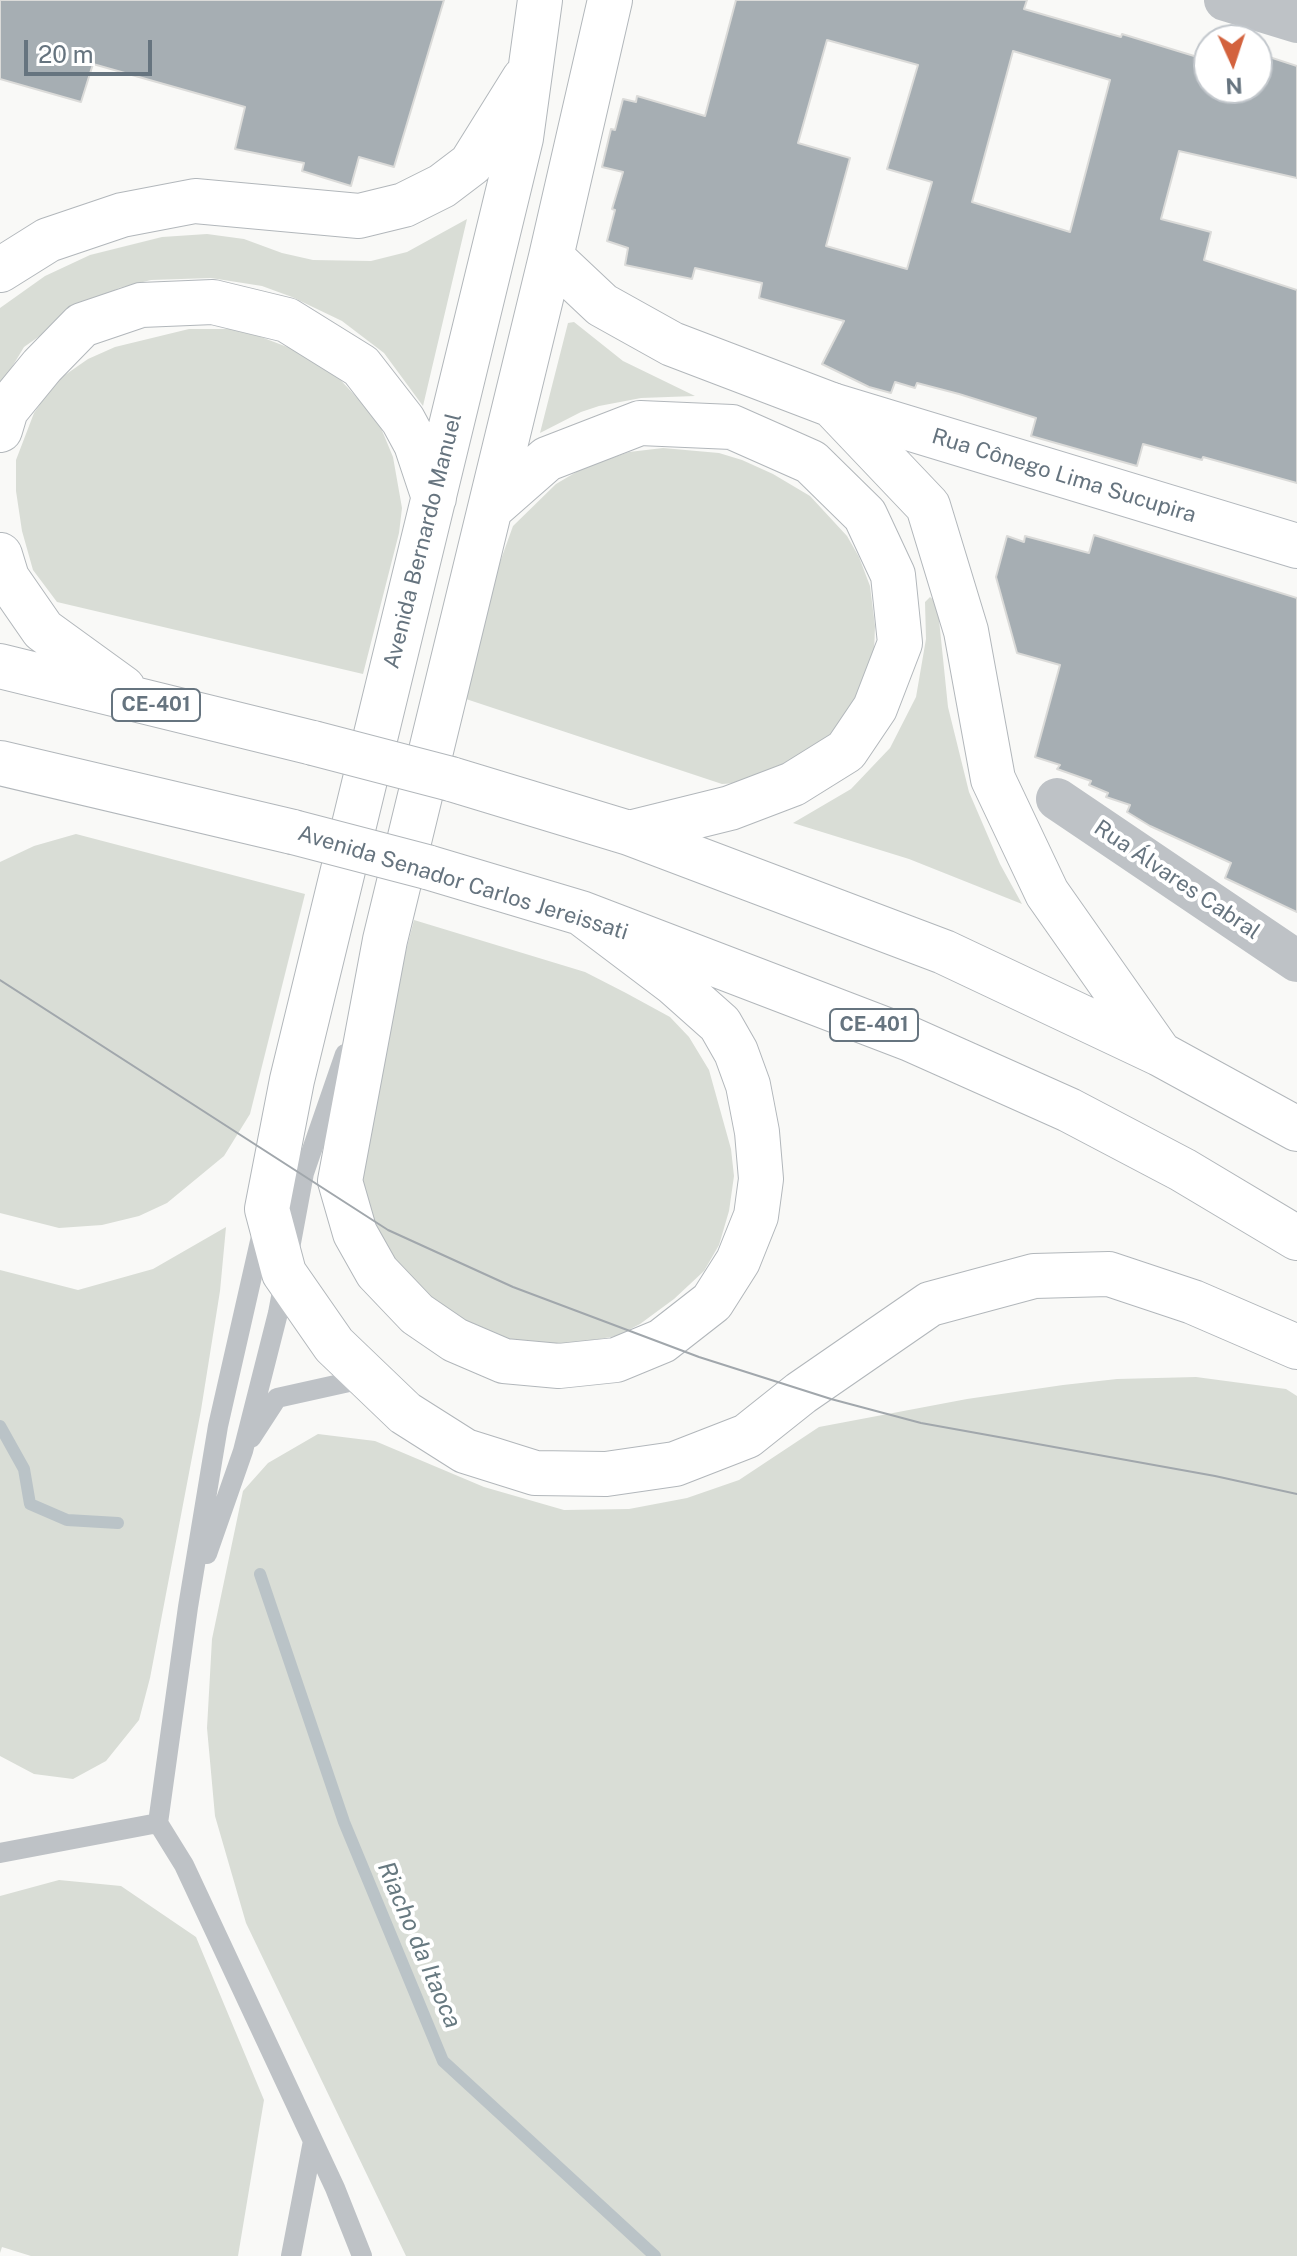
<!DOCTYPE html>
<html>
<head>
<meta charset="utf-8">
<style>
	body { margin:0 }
	#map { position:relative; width:1297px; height:2256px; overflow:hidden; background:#f9f9f7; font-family:"Public Sans",sans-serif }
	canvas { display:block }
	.north { position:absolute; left:1193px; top:24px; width:80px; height:80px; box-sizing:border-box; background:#fff; border:2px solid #c2c7cc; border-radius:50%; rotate:177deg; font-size:22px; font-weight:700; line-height:32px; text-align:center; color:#66747f }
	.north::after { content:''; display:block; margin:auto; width:28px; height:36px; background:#d3623d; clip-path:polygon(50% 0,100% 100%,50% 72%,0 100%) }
	.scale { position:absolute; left:24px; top:40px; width:128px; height:36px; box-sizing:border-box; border:4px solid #66747f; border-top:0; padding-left:10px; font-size:24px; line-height:28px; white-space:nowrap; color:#66747f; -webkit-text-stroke:6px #fff; paint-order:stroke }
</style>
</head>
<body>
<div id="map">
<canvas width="1297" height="2256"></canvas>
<div class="north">N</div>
<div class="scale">20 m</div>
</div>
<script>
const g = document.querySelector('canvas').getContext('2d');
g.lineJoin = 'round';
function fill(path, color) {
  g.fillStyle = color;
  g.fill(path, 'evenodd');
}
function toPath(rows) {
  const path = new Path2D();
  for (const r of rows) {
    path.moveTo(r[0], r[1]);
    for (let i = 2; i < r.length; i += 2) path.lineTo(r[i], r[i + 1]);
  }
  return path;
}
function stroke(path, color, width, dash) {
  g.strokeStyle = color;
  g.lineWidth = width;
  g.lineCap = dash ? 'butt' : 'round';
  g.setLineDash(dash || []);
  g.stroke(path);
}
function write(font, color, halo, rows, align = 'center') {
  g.font = font + ' "Public Sans",sans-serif';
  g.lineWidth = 8;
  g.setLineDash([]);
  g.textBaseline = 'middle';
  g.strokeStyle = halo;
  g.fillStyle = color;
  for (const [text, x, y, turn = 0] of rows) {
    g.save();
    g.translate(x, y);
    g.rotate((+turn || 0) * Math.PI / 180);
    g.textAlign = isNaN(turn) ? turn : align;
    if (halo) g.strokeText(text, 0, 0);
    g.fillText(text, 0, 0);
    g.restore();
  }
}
fill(toPath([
	[467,219,423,406,384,353,342,321,292,297,262,286,211,278,151,280,119,288,74,312,24,347,0,387,0,308,45,276,90,255,162,237,207,234,244,239,282,253,313,260,371,261,407,252],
	[574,322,623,361,695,396,641,398,599,406,581,412,540,433,568,323],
	[189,329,240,329,303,353,334,373,362,403,381,428,393,457,402,508,399,533,363,674,57,602,33,570,22,531,16,491,16,460,34,413,51,388,65,375,88,359,115,347],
	[663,448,719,453,742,460,773,474,810,496,847,536,859,557,870,586,875,626,874,653,859,695,835,731,821,745,754,782,722,784,466,699,499,565,513,526,556,484,583,468,629,452],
	[930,597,936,602,938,610,948,707,969,792,1000,864,1022,904,909,859,793,823,851,789,890,748,916,697,926,639,925,602],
	[76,834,305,894,250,1114,224,1156,167,1203,139,1216,102,1225,59,1228,0,1213,0,862,34,846],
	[414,920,585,972,626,993,670,1017,689,1037,709,1070,731,1149,734,1176,729,1211,719,1245,704,1271,674,1299,640,1324,617,1336,551,1347,476,1334,415,1291,378,1240,360,1179,363,1115],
	[226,1227,220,1291,201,1410,150,1678,139,1720,106,1761,73,1779,34,1774,0,1756,0,1270,78,1290,153,1269],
	[1196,1377,1286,1389,1297,1396,1297,2256,406,2256,246,1923,215,1816,207,1728,212,1639,243,1491,268,1463,318,1434,375,1441,484,1487,564,1510,629,1509,687,1498,739,1480,819,1427,967,1399,1063,1385,1117,1379],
	[59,1880,121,1886,196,1937,264,2100,238,2256,31,2256,2,2247,0,2253,0,1896]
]), '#d9ddd6');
stroke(toPath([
	[0,1426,24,1469,30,1504,67,1520,118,1523],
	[260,1574,344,1822,443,2061,655,2256]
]), '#bac3c7', 12);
const building = toPath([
	[0,0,444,0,394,167,359,157,351,186,302,171,304,163,235,149,245,107,93,64,81,102,0,79,0,0],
	[736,0,1027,0,1024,9,1121,37,1122,34,1204,59,1208,38,1214,40,1209,40,1209,88,1257,88,1257,53,1297,66,1297,178,1179,151,1161,219,1211,232,1204,260,1297,290,1297,483,1203,457,1202,460,1143,444,1137,466,1031,436,1036,418,959,394,917,383,915,388,895,382,891,393,869,387,822,364,844,321,759,298,762,283,695,268,692,279,625,265,628,248,607,241,615,210,612,209,623,172,602,167,611,129,615,130,623,99,636,102,637,96,705,116,736,0],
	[827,40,918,65,887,169,932,182,907,269,826,246,850,158,798,143,827,40],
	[1013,51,1110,80,1070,232,972,202,1013,51],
	[1094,535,1297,598,1297,912,1225,878,1231,863,1150,826,1127,812,1130,805,1106,797,1108,793,1089,785,1091,781,1057,769,1060,765,1035,757,1060,665,1017,653,996,577,1007,536,1024,542,1025,536,1089,553,1094,535]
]);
fill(building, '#a6aeb3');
stroke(building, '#dbdbd9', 2);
const secondary = toPath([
	[832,405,1297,546]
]);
const primary = toPath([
	[540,0,521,138,292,1080,267,1209,284,1273,334,1345,405,1413,465,1451,535,1473,606,1474,675,1464,747,1436,801,1393,930,1304,1034,1276,1109,1274,1193,1302,1297,1347],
	[551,257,602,305,672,344,832,405,928,506,966,631,993,779,1047,893,1160,1054],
	[0,270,48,240,122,215,195,201,359,216,404,205,442,186,471,164,524,79],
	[0,430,6,410,42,366,82,325,141,305,213,302,287,320,361,366,403,420,416,444,434,498],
	[490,509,547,459,640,423,732,427,811,462,865,515,893,575,900,643,875,708,846,751,793,784,730,808,629,833],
	[0,555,7,578,43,630,123,688],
	[0,666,313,743],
	[0,763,293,832],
	[451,779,629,833,944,952,1160,1054,1297,1129],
	[427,867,581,913,910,1039,1069,1110,1183,1170,1297,1238],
	[581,913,675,984,720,1024,736,1052,748,1085,757,1132,761,1179,756,1216,738,1261,712,1302,662,1341,616,1360,559,1366,504,1361,455,1340,417,1314,377,1272,355,1233,340,1181,385,940,551,257,610,0]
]);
stroke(secondary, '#b3b8bd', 46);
stroke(primary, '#b2b7bb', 46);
stroke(toPath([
	[263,1228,218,1426,188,1607,158,1823,184,1865,335,2188,362,2256],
	[251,1438,277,1398,367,1378],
	[207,1554,243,1451,278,1313,304,1173,345,1054],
	[0,1853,158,1823],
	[291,2256,313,2141]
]), '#bec2c6', 20);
stroke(toPath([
	[1225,0,1297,22],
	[1057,799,1297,961]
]), '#bec2c6', 42);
stroke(secondary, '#fff', 44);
stroke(primary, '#fff', 44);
stroke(toPath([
	[0,980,388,1230,513,1287,699,1357,831,1399,921,1423,1215,1476,1297,1494]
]), '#a1a7ac', 2);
const primaryBridge = toPath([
	[313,743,451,779],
	[293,832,427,867]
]);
stroke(primaryBridge, '#b2b7bb', 46, []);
stroke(primaryBridge, '#fff', 44);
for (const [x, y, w] of [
	[156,705,88],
	[874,1025,88]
]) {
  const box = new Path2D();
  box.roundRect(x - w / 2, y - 16, w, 32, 6);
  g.fillStyle = '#fff';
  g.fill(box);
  stroke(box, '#66747f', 2);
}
write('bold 20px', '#66747f', null, [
	["CE-401",156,705],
	["CE-401",874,1025]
]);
write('22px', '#66747f', '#fff', [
	["Rua Cônego Lima Sucupira",1064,476,17],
	["Avenida Bernardo Manuel",423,541,-76],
	["Rua Álvares Cabral",1177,880,34],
	["Avenida Senador Carlos Jereissati",463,883,17]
]);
write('italic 24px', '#677980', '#fff', [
	["Riacho da Itaoca",419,1945,67]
]);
</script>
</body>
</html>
